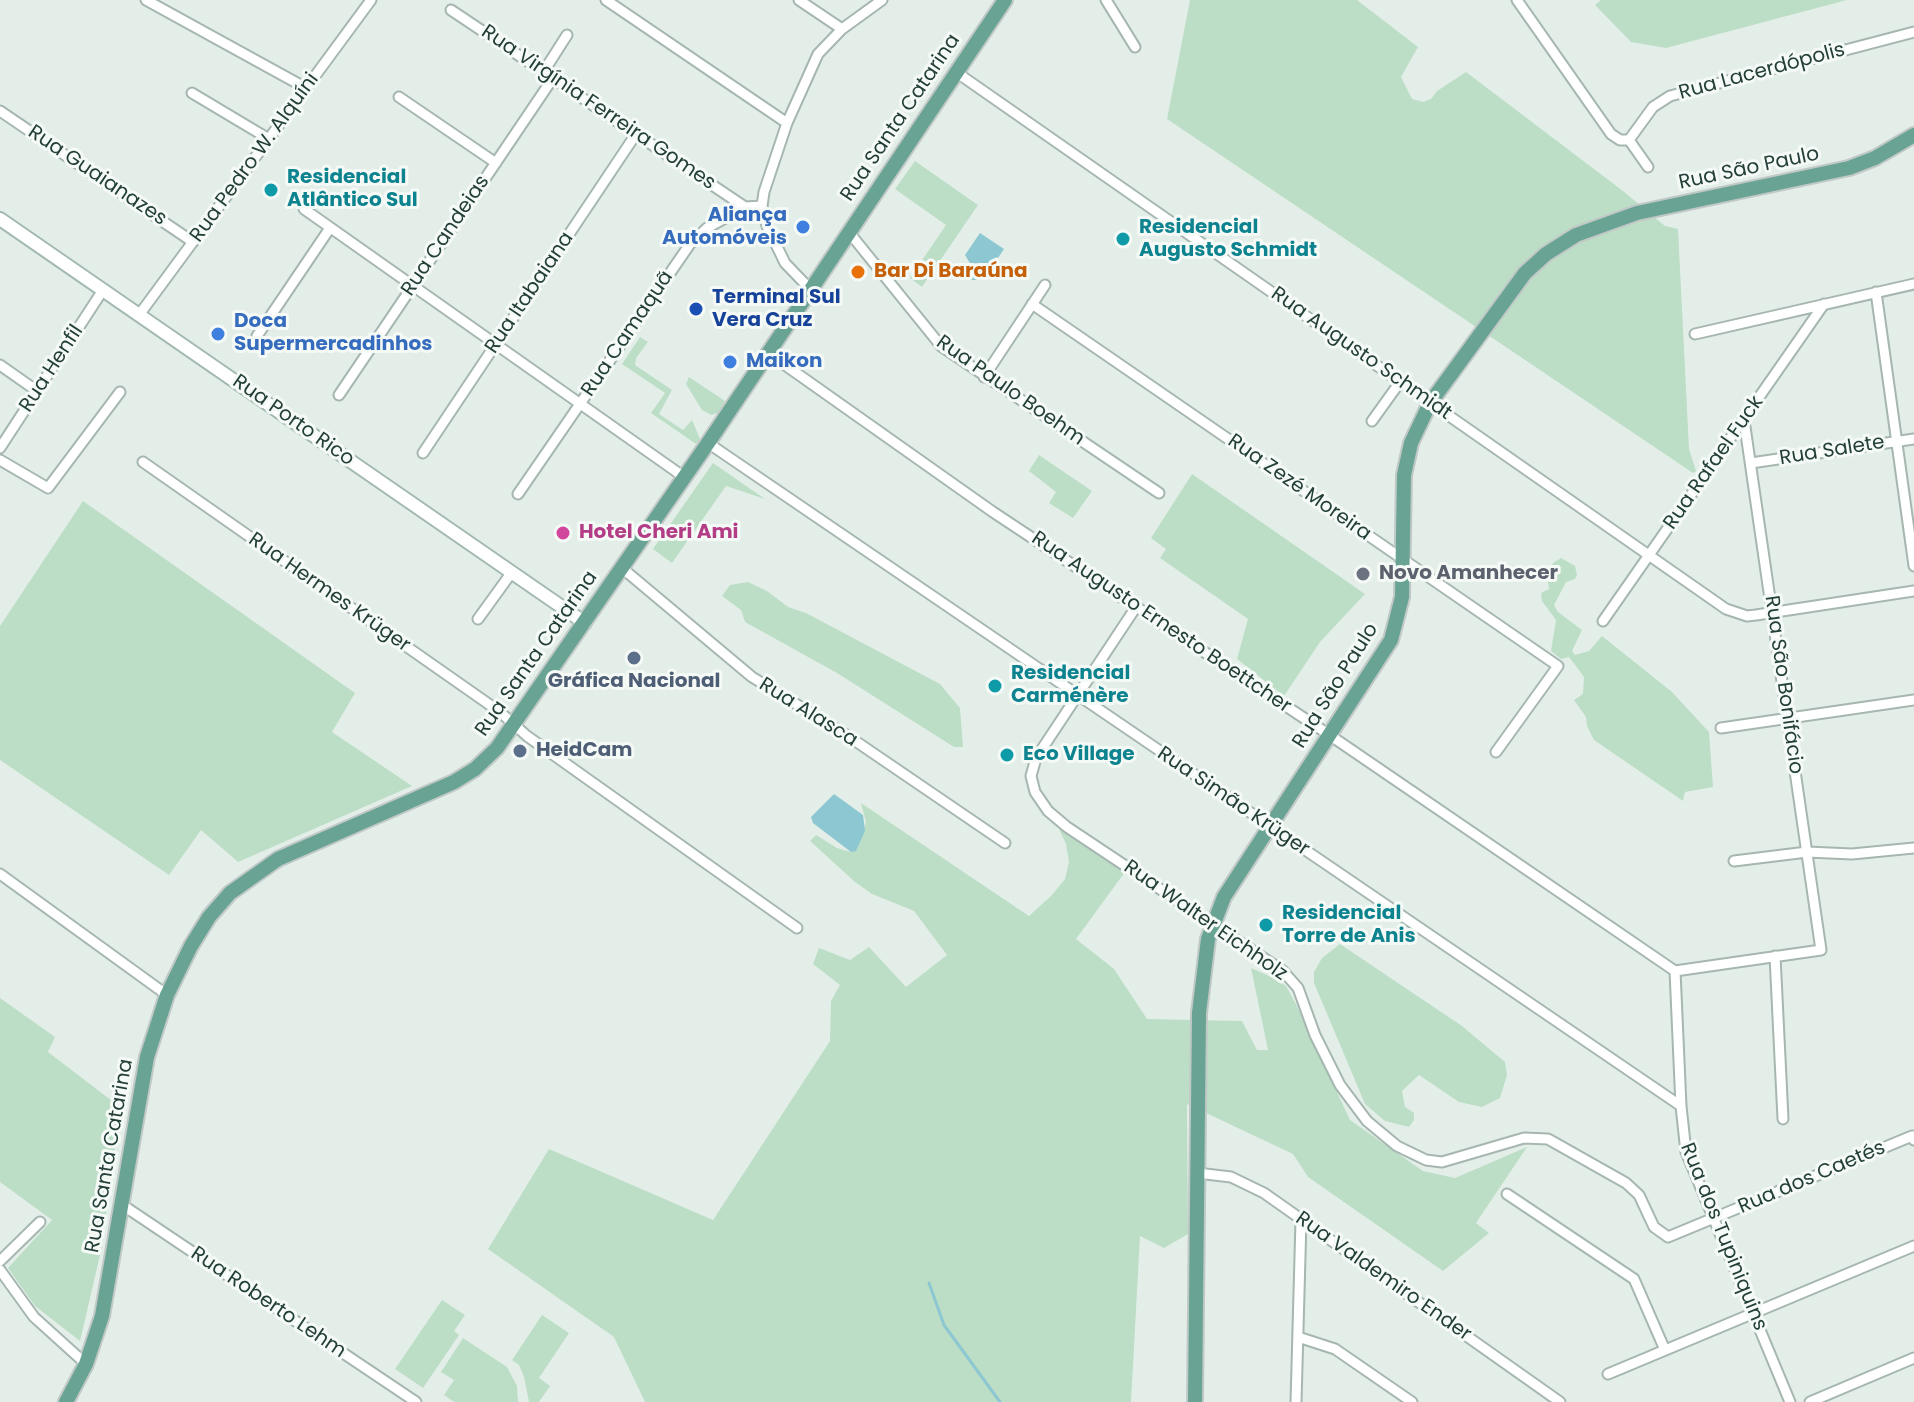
<!DOCTYPE html>
<html>
<head>
<meta charset="utf-8">
<style>
	body { margin:0 }
	canvas { display:block; background:#e4eee9 }
</style>
</head>
<body>
<canvas width="1914" height="1402"></canvas>
<script>
const g = document.querySelector('canvas').getContext('2d');
g.lineJoin = 'round';
function fill(path, color) {
  g.fillStyle = color;
  g.fill(path, 'evenodd');
}
function toPath(rows) {
  const path = new Path2D();
  for (const r of rows) {
    path.moveTo(r[0], r[1]);
    for (let i = 2; i < r.length; i += 2) path.lineTo(r[i], r[i + 1]);
  }
  return path;
}
function stroke(path, color, width, dash) {
  g.strokeStyle = color;
  g.lineWidth = width;
  g.lineCap = dash ? 'butt' : 'round';
  g.setLineDash(dash || []);
  g.stroke(path);
}
function write(font, color, halo, rows, align = 'center') {
  g.font = font + ' Poppins,sans-serif';
  g.lineWidth = 6;
  g.setLineDash([]);
  g.textBaseline = 'middle';
  g.strokeStyle = halo;
  g.fillStyle = color;
  for (const [text, x, y, turn = 0] of rows) {
    g.save();
    g.translate(x, y);
    g.rotate((+turn || 0) * Math.PI / 180);
    g.textAlign = isNaN(turn) ? turn : align;
    if (halo) g.strokeText(text, 0, 0);
    g.fillText(text, 0, 0);
    g.restore();
  }
}
fill(toPath([
	[1190,0,1357,0,1418,47,1401,77,1412,99,1423,102,1431,99,1437,91,1466,72,1623,191,1665,226,1678,229,1689,449,1696,471,1693,473,1167,119],
	[1601,0,1847,0,1666,48,1631,42,1595,5],
	[915,161,978,205,922,287,910,278,946,225,895,189],
	[640,337,648,342,636,358,635,365,672,390,659,414,683,430,692,420,700,439,696,444,651,413,665,393,622,364],
	[689,377,725,401,718,413,711,415,702,410,686,384],
	[1039,455,1092,491,1073,518,1049,503,1056,492,1029,471],
	[713,463,765,499,726,486,672,563,653,549],
	[1192,474,1365,594,1320,642,1284,696,1237,659,1248,619,1160,558,1166,549,1151,538],
	[83,501,355,693,332,732,412,786,238,862,201,830,169,875,0,760,0,626],
	[1561,558,1575,566,1577,575,1575,579,1566,582,1554,605,1558,612,1582,630,1572,651,1575,655,1589,651,1602,636,1672,692,1709,732,1713,787,1685,792,1683,801,1594,740,1587,726,1586,717,1574,700,1583,694,1584,677,1569,657,1561,659,1551,651,1556,620,1542,601,1541,593,1549,589,1547,575,1553,563],
	[748,582,767,591,788,607,806,613,940,684,960,708,963,747,954,747,837,673,745,622,741,610,722,596,730,585],
	[861,803,1029,916,1052,895,1065,879,1069,862,1066,844,1059,829,1125,872,1076,939,1114,969,1147,1019,1242,1021,1257,1050,1268,1050,1251,968,1274,978,1286,986,1297,1006,1350,1120,1423,1171,1455,1178,1527,1147,1476,1223,1489,1233,1443,1271,1308,1177,1293,1154,1187,1104,1188,1234,1164,1248,1140,1236,1131,1402,645,1402,614,1337,488,1249,549,1149,713,1220,830,1041,831,1001,840,985,813,964,819,948,850,960,869,947,906,987,947,955,914,911,872,894,855,882,810,841,816,835,837,848,851,852,856,850,866,822],
	[1340,944,1462,1026,1505,1062,1507,1075,1500,1098,1482,1107,1459,1102,1419,1075,1402,1091,1405,1107,1414,1113,1414,1120,1409,1127,1385,1121,1365,1104,1314,983,1314,972,1322,958],
	[0,998,55,1037,48,1052,120,1107,101,1251,80,1341,35,1306,8,1268,52,1220,0,1182],
	[442,1300,465,1315,454,1331,459,1335,423,1388,395,1369],
	[542,1315,569,1333,539,1378,550,1386,539,1402,529,1402,524,1377,519,1365,512,1360],
	[463,1338,507,1367,517,1386,518,1402,454,1402,444,1395,454,1380,441,1372]
]), '#bddec6');
fill(toPath([
	[980,233,1004,249,983,280,963,280,963,267,971,265,965,255],
	[834,794,863,815,865,831,856,851,851,852,813,823,811,817]
]), '#8cc7d2');
stroke(toPath([
	[929,1283,944,1325,1000,1402]
]), '#8cc7d2', 3);
const minor = toPath([
	[146,0,306,88],
	[606,0,787,123],
	[799,0,842,29],
	[1106,0,1135,47],
	[1517,0,1611,134,1620,140,1629,140],
	[451,10,745,207],
	[544,71,567,35],
	[956,72,1726,609,1747,616,1756,615,1914,591],
	[192,93,269,139],
	[399,97,496,163],
	[0,111,193,242],
	[1629,140,1653,107,1670,96,1914,32],
	[1629,140,1648,167],
	[304,209,684,477],
	[848,231,941,346,1159,493],
	[810,289,785,263,767,226,762,206,764,192,787,123,818,54,842,29,882,0],
	[1876,292,1914,566],
	[1032,304,1558,666,1496,752],
	[139,315,371,0],
	[1695,334,1914,284],
	[257,336,330,228],
	[768,353,993,512,1331,736,1675,971],
	[0,365,37,391],
	[984,377,1045,285],
	[339,395,553,78],
	[1372,421,1400,382],
	[708,443,1681,1106],
	[0,448,103,290],
	[423,453,636,134],
	[0,460,48,488,120,392],
	[143,462,500,712,527,736,797,928],
	[1751,463,1914,439],
	[518,494,690,244,707,228,745,207,762,206],
	[622,568,752,677,848,736,1005,843],
	[1136,607,1036,758,1031,776,1035,792,1048,811,1067,827,1283,971,1298,988,1315,1035,1340,1085,1367,1121,1397,1146,1426,1160,1442,1162,1524,1138,1548,1139,1626,1183,1639,1195,1654,1227,1668,1237,1912,1136,1914,1140],
	[478,619,512,572],
	[1603,621,1824,304],
	[1721,728,1914,700],
	[1734,861,1807,852,1852,854,1914,848],
	[0,874,167,995],
	[1775,956,1783,1119],
	[1675,971,1821,950,1744,420],
	[1675,971,1681,1106,1686,1152,1790,1402],
	[1197,1173,1231,1177,1264,1193,1560,1402],
	[1507,1194,1634,1279,1665,1350],
	[121,1204,416,1402],
	[0,1261,40,1222],
	[0,1270,34,1317,86,1364],
	[1298,1337,1335,1349,1412,1402],
	[1608,1374,1914,1246],
	[1296,1402,1301,1220],
	[1810,1402,1914,1358]
]);
const secondary = toPath([
	[0,219,585,623]
]);
const primary = toPath([
	[66,1402,86,1364,102,1316,147,1057,167,995,191,946,209,917,230,893,278,859,454,782,475,769,497,748,708,443,1005,0],
	[1195,1402,1199,1013,1208,939,1224,897,1391,640,1402,597,1404,475,1411,443,1430,403,1525,273,1546,254,1576,235,1637,213,1849,168,1875,158,1914,135]
]);
stroke(minor, '#a6b6b0', 13);
stroke(secondary, '#a2b9b1', 16);
stroke(primary, '#c1c9c7', 18);
stroke(minor, '#fff', 9);
stroke(secondary, '#fff', 12);
stroke(primary, '#69a394', 14);
for (const [x, y, r, color] of [
	[271,190,8,"#0f9aa8"],
	[803,227,8,"#3f7fe0"],
	[1123,239,8,"#0f9aa8"],
	[858,272,8,"#e8710a"],
	[696,309,8,"#1a4fb4"],
	[218,334,8,"#3f7fe0"],
	[730,362,8,"#3f7fe0"],
	[563,533,8,"#d1479c"],
	[1363,574,8,"#6b7280"],
	[634,658,8,"#5c6f8a"],
	[995,686,8,"#0f9aa8"],
	[520,751,8,"#5c6f8a"],
	[1007,755,8,"#0f9aa8"],
	[1266,925,8,"#0f9aa8"]
]) {
  const dot = new Path2D();
  dot.arc(x, y, r, 0, 2 * Math.PI);
  g.fillStyle = color;
  g.fill(dot);
  stroke(dot, '#f5faf7', 3);
}
write('20px', '#233f38', '#f5faf7', [
	["Rua Lacerdópolis",1762,72,-15],
	["Rua Virgínia Ferreira Gomes",598,108,34],
	["Rua Santa Catarina",901,118,-56],
	["Rua Pedro W. Alquíni",255,158,-54],
	["Rua São Paulo",1749,169,-12],
	["Rua Guaianazes",97,176,34],
	["Rua Candeias",446,236,-56],
	["Rua Itabaiana",530,293,-56],
	["Rua Camaquã",628,334,-56],
	["Rua Augusto Schmidt",1361,354,35],
	["Rua Henfil",52,369,-57],
	["Rua Paulo Boehm",1010,391,35],
	["Rua Porto Rico",293,421,35],
	["Rua Salete",1832,451,-9],
	["Rua Rafael Fuck",1714,463,-55],
	["Rua Zezé Moreira",1299,488,35],
	["Rua Hermes Krüger",329,593,35],
	["Rua Augusto Ernesto Boettcher",1161,623,34],
	["Rua Santa Catarina",537,654,-55],
	["Rua São Bonifácio",1783,685,82],
	["Rua São Paulo",1336,686,-58],
	["Rua Alasca",808,713,32],
	["Rua Simão Krüger",1233,802,34],
	["Rua Walter Eichholz",1205,921,35],
	["Rua Santa Catarina",110,1156,-80],
	["Rua dos Caetés",1812,1178,-23],
	["Rua dos Tupiniquins",1723,1237,68],
	["Rua Valdemiro Ender",1383,1277,35],
	["Rua Roberto Lehm",268,1303,34]
]);
write('bold 20px', '#0d838f', '#f5faf7', [
	["Residencial",287,178],
	["Atlântico Sul",287,201],
	["Residencial",1139,228],
	["Augusto Schmidt",1139,251],
	["Residencial",1011,674],
	["Carménère",1011,697],
	["Eco Village",1023,755],
	["Residencial",1282,914],
	["Torre de Anis",1282,937]
], 'left');
write('bold 20px', '#366cbe', '#f5faf7', [
	["Aliança",787,216,"right"],
	["Automóveis",787,239,"right"],
	["Doca",234,322],
	["Supermercadinhos",234,345],
	["Maikon",746,362]
], 'left');
write('bold 20px', '#c56008', '#f5faf7', [
	["Bar Di Baraúna",874,272]
], 'left');
write('bold 20px', '#164399', '#f5faf7', [
	["Terminal Sul",712,298],
	["Vera Cruz",712,321]
], 'left');
write('bold 20px', '#b23c85', '#f5faf7', [
	["Hotel Cheri Ami",579,533]
], 'left');
write('bold 20px', '#5b616d', '#f5faf7', [
	["Novo Amanhecer",1379,574]
], 'left');
write('bold 20px', '#4e5e75', '#f5faf7', [
	["Gráfica Nacional",634,682],
	["HeidCam",536,751,"left"]
]);
</script>
</body>
</html>
